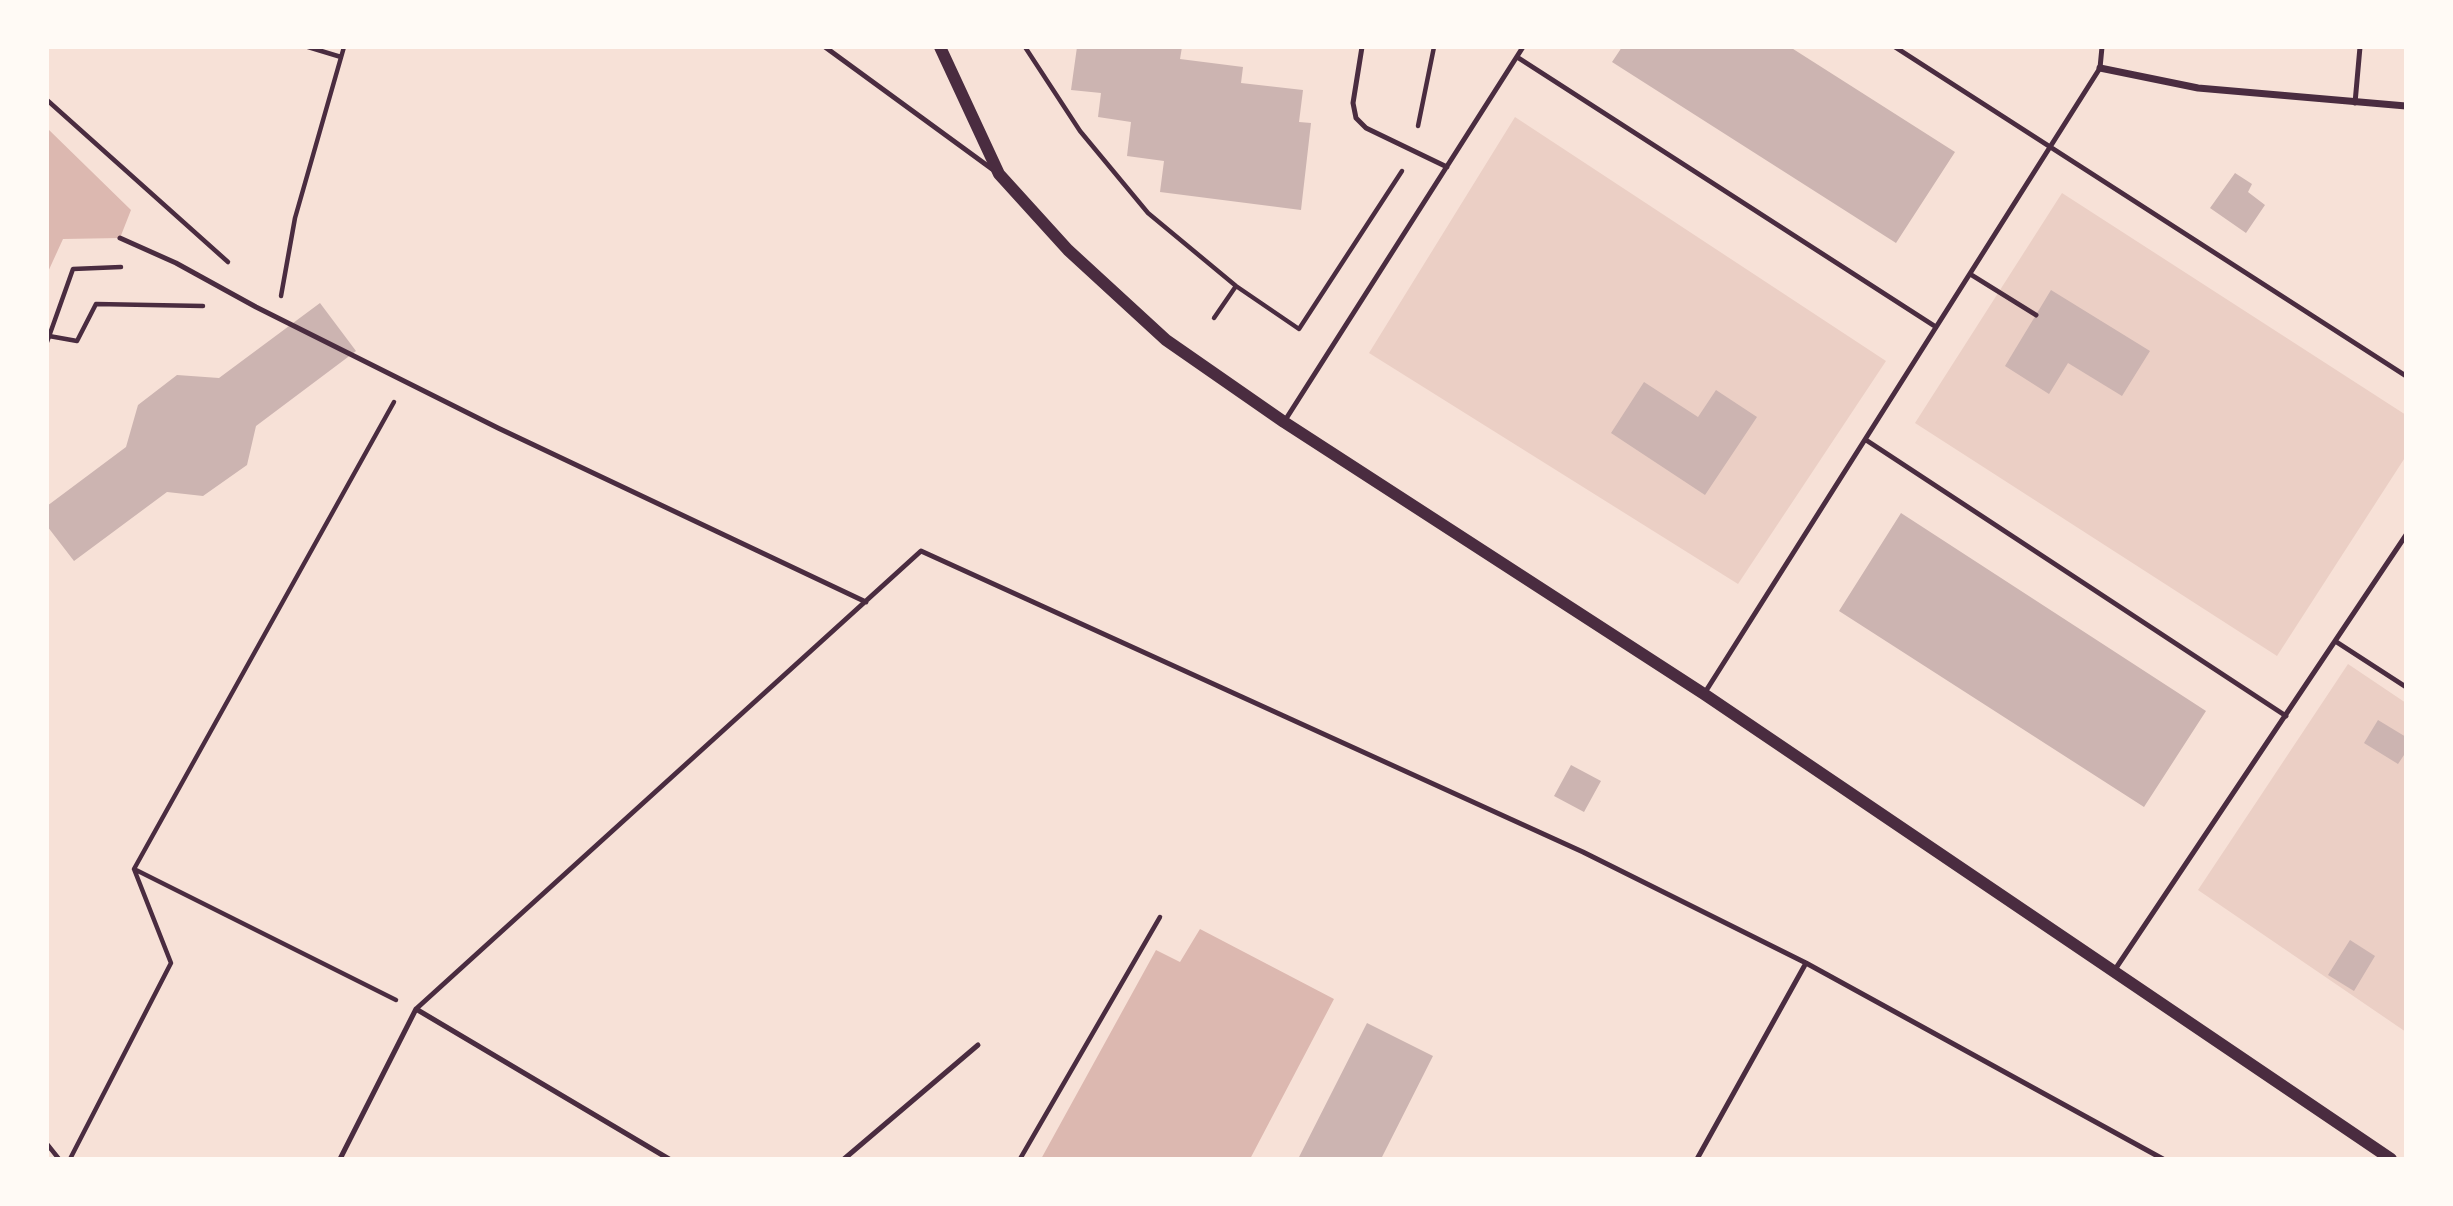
<!DOCTYPE html>
<html>
<head>
<meta charset="utf-8">
<style>
	body { margin:0 }
	#map { position:relative; width:2453px; height:1206px; overflow:hidden; background:#f7e1d7; font-family:"DM Sans",sans-serif }
	canvas { display:block }
	.frame { position:absolute; inset:0; border:49px solid #fffaf5; pointer-events:none }
</style>
</head>
<body>
<div id="map">
<canvas width="2453" height="1206"></canvas>
<div class="frame"></div>
</div>
<script>
const g = document.querySelector('canvas').getContext('2d');
g.lineJoin = 'round';
function fill(path, color) {
  g.fillStyle = color;
  g.fill(path, 'evenodd');
}
function toPath(rows) {
  const path = new Path2D();
  for (const r of rows) {
    path.moveTo(r[0], r[1]);
    for (let i = 2; i < r.length; i += 2) path.lineTo(r[i], r[i + 1]);
  }
  return path;
}
function stroke(path, color, width, dash) {
  g.strokeStyle = color;
  g.lineWidth = width;
  g.lineCap = dash ? 'butt' : 'round';
  g.setLineDash(dash || []);
  g.stroke(path);
}
fill(toPath([
	[1515,117,1886,361,1738,584,1369,353],
	[2062,193,2406,415,2406,456,2277,656,1915,423],
	[2348,664,2406,703,2406,1032,2198,890]
]), '#ebcfc5');
fill(toPath([
	[47,128,131,210,120,238,63,239,47,274],
	[1200,929,1334,999,1250,1159,1041,1159,1156,950,1180,962]
]), '#dcb8b0');
fill(toPath([
	[1077,47,1182,47,1180,59,1243,67,1241,83,1303,90,1299,122,1311,123,1301,210,1160,192,1164,161,1127,156,1131,122,1098,117,1101,93,1071,90],
	[1622,47,1790,47,1955,152,1896,243,1612,62],
	[2235,173,2252,184,2248,192,2265,205,2246,233,2210,208],
	[2051,290,2150,351,2122,396,2068,363,2049,394,2005,366],
	[320,303,356,351,256,426,247,465,203,496,167,492,74,561,47,526,47,506,126,447,138,405,177,375,219,378],
	[1644,382,1698,417,1716,390,1757,417,1705,495,1611,433],
	[1901,513,2206,711,2144,807,1839,611],
	[2378,720,2406,737,2406,752,2398,764,2364,743],
	[1571,765,1601,781,1584,812,1554,796],
	[2350,940,2375,956,2354,991,2328,975],
	[1367,1023,1433,1056,1381,1159,1298,1159]
]), '#ccb4b1');
stroke(toPath([
	[308,47,341,57],
	[1025,47,1080,131,1148,213,1236,286,1299,329,1402,171],
	[47,100,228,262],
	[1418,126,1434,47],
	[281,296,295,218,344,47],
	[1214,318,1236,286],
	[49,336,77,341,96,304,203,306],
	[47,342,73,269,121,267],
	[134,869,396,1000],
	[47,1144,59,1159],
	[70,1159,171,963,134,869,394,402],
	[1020,1159,1160,917]
]), '#4a2c40', 4.5);
stroke(toPath([
	[825,47,992,169],
	[1362,47,1353,103,1356,118,1366,128,1447,167],
	[1895,47,2406,376],
	[1517,57,1936,327],
	[2355,103,2360,47],
	[120,238,176,263,256,307,498,428,866,602],
	[1970,274,2036,315],
	[1284,422,1523,47],
	[1866,440,2286,716],
	[2335,641,2406,687],
	[1704,694,2100,68,2102,47],
	[2114,971,2406,535],
	[340,1159,416,1009],
	[669,1159,416,1009,921,551,1583,852,1806,963,2163,1159],
	[844,1159,978,1045],
	[1697,1159,1806,963]
]), '#4a2c40', 5);
stroke(toPath([
	[2100,68,2198,88,2406,106]
]), '#4a2c40', 7);
stroke(toPath([
	[940,47,999,174,1068,250,1166,340,1284,422,1704,694,2391,1159]
]), '#4a2c40', 12);
</script>
</body>
</html>
